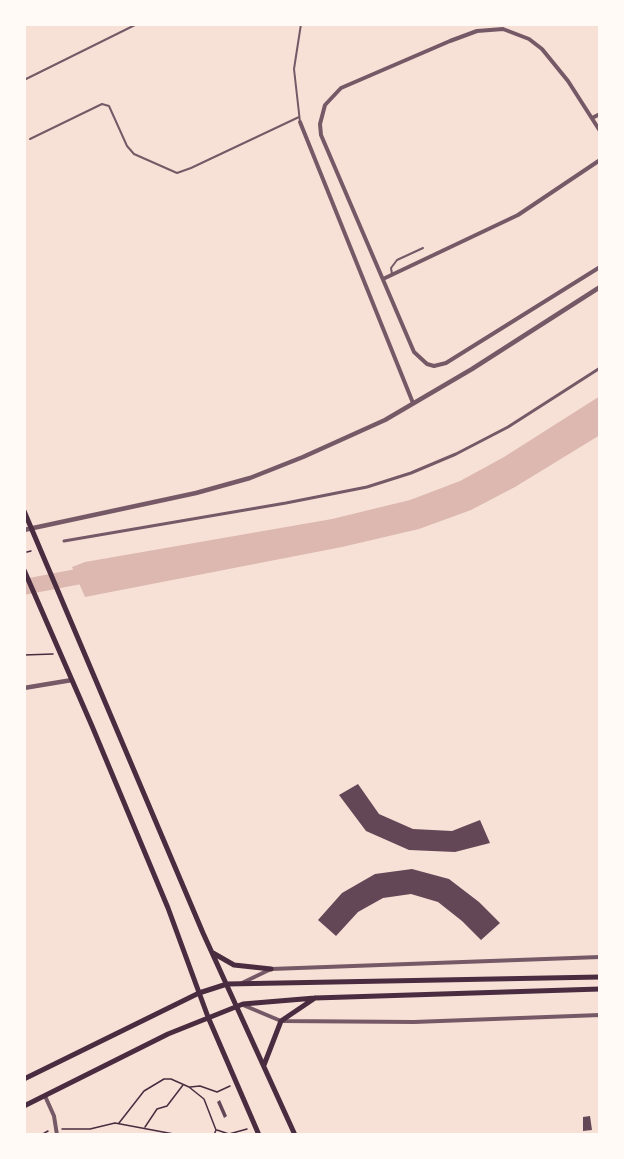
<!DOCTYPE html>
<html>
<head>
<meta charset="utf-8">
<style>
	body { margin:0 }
	#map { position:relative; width:624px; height:1159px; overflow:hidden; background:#f7e1d7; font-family:Commissioner,sans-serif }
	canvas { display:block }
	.frame { position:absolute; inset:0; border:26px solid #fffaf5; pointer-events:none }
</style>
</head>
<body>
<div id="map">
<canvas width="624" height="1159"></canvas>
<div class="frame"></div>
</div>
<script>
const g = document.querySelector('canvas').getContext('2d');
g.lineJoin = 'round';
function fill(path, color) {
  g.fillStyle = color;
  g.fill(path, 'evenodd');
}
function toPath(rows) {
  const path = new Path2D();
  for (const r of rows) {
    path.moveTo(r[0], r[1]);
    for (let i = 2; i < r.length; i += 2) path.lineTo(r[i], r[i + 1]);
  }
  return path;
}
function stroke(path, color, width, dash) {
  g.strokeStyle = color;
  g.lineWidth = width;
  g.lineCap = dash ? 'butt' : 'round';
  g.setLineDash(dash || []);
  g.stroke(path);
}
fill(toPath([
	[600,396,600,435,515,487,471,510,419,529,342,547,85,597,72,567,85,562,332,519,410,500,460,481,504,457]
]), '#dcb8b0');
stroke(toPath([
	[24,587,97,573]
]), '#dcb8b0', 16);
fill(toPath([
	[358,784,379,814,413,829,452,831,480,820,490,843,455,852,409,850,366,831,339,795],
	[412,869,449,879,479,902,500,923,481,940,462,921,438,902,411,894,383,898,358,912,336,936,318,920,342,893,375,874],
	[220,1100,227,1116,224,1118,217,1102],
	[590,1116,592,1130,583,1131,583,1117]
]), '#644757');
stroke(toPath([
	[27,552,31,551],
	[24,655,53,654],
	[190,1087,200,1086,217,1092,230,1086],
	[119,1123,144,1091,164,1079,171,1079,189,1087,204,1099,216,1130,214,1135],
	[145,1127,157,1109,167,1106,183,1085],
	[62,1129,90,1129,115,1123,179,1135],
	[217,1130,229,1134,247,1129],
	[41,1135,48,1131]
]), '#4a2c40', 1.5);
stroke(toPath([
	[24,80,137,24],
	[300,122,294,69,301,24],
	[30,139,102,104,109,106,127,146,134,154,177,173,191,168,299,117],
	[392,274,391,268,397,260,423,248]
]), '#755966', 2);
stroke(toPath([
	[64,541,286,503,367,487,411,473,456,454,508,427,600,368]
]), '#755966', 3);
stroke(toPath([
	[592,118,600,114],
	[300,122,413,403],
	[600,131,568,81,542,49,529,39,503,29,477,31,450,41,341,88,325,105,320,124,321,135,414,352,427,364,434,366,446,363,600,267],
	[383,279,518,215,600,160],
	[242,983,271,969,600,957],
	[243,1005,281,1021,414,1022,600,1015],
	[45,1096,54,1116,57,1135]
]), '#755966', 4);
stroke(toPath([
	[24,530,196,493,250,478,303,457,385,420,472,369,600,287],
	[24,688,72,680]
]), '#755966', 4.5);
stroke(toPath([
	[24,511,203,933,295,1135],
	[24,570,92,726,168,908,208,1017,259,1135],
	[213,953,234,965,271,969],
	[264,1065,281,1021,315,998],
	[24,1079,199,993,227,984,600,977],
	[24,1106,168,1034,243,1004,315,998,600,989]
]), '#4a2c40', 5);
</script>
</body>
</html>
